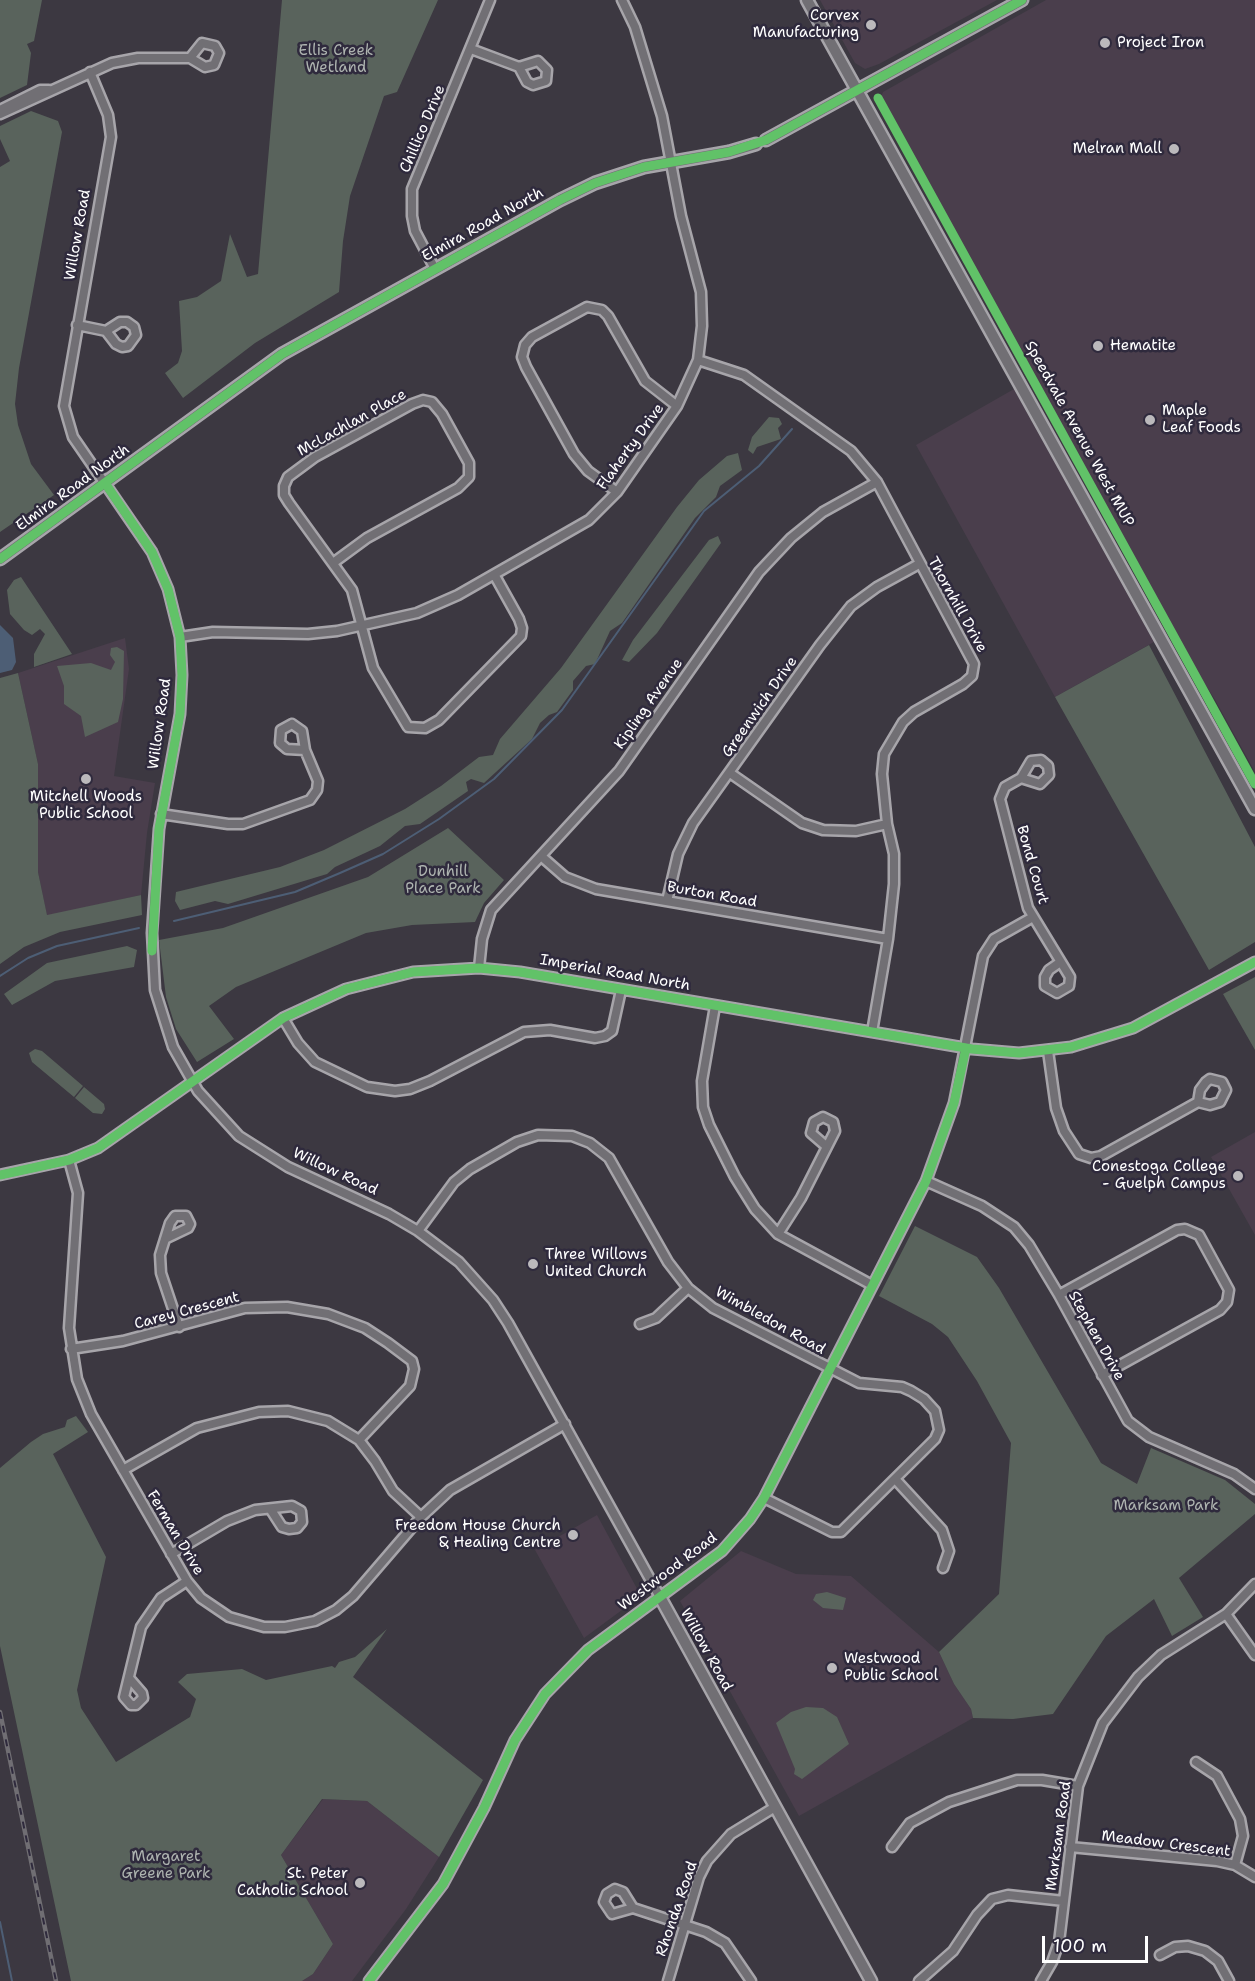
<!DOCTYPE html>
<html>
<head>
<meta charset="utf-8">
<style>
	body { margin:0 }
	#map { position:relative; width:1255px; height:1981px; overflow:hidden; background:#3c3841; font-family:"Shantell Sans",sans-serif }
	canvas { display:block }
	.scale { position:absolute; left:1042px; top:1936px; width:106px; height:27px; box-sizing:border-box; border:3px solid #fff; border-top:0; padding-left:8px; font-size:18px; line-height:21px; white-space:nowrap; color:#fff; -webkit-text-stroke:4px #2f2a3d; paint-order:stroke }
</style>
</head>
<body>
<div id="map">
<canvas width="1255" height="1981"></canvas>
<div class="scale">100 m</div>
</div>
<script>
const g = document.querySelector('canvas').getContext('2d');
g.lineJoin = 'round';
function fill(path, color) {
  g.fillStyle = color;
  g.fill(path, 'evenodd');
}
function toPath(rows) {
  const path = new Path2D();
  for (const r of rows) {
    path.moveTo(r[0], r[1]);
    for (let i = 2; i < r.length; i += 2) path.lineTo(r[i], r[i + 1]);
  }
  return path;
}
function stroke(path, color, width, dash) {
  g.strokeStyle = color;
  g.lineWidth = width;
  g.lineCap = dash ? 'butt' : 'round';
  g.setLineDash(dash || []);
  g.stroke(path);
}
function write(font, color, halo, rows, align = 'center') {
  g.font = font + ' "Shantell Sans",sans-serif';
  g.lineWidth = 5;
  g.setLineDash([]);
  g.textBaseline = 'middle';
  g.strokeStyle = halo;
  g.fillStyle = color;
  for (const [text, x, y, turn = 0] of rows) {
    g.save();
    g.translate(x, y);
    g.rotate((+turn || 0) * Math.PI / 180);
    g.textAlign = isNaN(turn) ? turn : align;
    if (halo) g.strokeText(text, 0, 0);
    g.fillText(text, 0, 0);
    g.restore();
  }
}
fill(toPath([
	[820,0,997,0,879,64,865,69,855,63],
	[1046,0,1255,0,1255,772,1214,698,1171,631,879,101,883,92],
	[1014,389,1154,642,1055,697,916,445],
	[125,638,129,669,114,776,155,783,147,833,141,895,47,916,38,872,38,764,18,673],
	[1255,1132,1255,1235,1211,1157],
	[597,1515,641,1596,584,1638,535,1550],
	[741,1551,796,1574,851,1576,939,1652,954,1684,971,1709,973,1718,799,1816,680,1601],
	[323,1799,367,1801,439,1857,406,1909,352,1981,302,1981,313,1974,333,1944,281,1855]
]), '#4a3e4c');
fill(toPath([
	[0,0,42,0,34,41,27,44,31,53,27,85,0,98],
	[282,0,438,0,397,92,384,96,350,196,343,241,339,292,255,343,183,398,165,373,178,363,182,351,179,301,197,297,221,281,230,234,247,277,258,274],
	[31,111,58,121,62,132,19,368,15,404,18,425,31,464,54,495,0,532,0,167,10,161,0,139,0,126],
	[769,417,779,418,782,424,778,428,781,439,757,447,753,454,748,450,752,437],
	[738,453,742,470,720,486,716,497,695,518,622,623,610,631,595,664,586,666,573,681,573,690,557,712,549,715,540,723,532,739,484,783,471,779,466,782,468,791,420,824,405,826,380,846,335,867,327,874,228,904,215,901,180,910,175,901,176,892,280,867,324,850,405,809,441,786,479,757,493,755,500,739,561,668,677,507,699,480,727,456],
	[718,536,721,543,657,633,629,662,622,660,633,640,709,540],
	[21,577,72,654,34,667,34,654,45,634,40,629,32,635,24,630,10,614,7,590,14,580],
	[1149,645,1255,847,1255,942,1209,970,1055,697],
	[117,647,124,651,123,699,118,722,85,737,81,716,64,704,64,686,57,666,91,663,111,670,115,662,110,655,111,648],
	[18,673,38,764,38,872,47,915,141,895,142,915,60,932,24,947,0,964,0,678],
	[448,828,504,880,484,903,475,922,412,925,366,933,236,987,209,1006,234,1039,197,1062,176,1029,166,997,159,940,223,928,368,877],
	[127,946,137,950,134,967,55,981,12,1005,4,994,47,963],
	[1255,977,1255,1050,1223,994],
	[35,1049,42,1051,83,1086,74,1097,32,1062,29,1053],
	[84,1087,104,1104,105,1109,102,1114,93,1113,75,1098],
	[915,1226,977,1257,999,1288,1101,1463,1137,1484,1151,1448,1225,1480,1255,1504,1255,1514,1179,1578,1203,1617,1172,1636,1154,1599,1106,1636,1053,1714,1013,1719,973,1718,971,1709,954,1684,939,1652,999,1594,1011,1443,977,1381,948,1337,932,1324,879,1296],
	[76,1416,88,1432,53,1454,106,1557,77,1690,81,1708,116,1762,190,1717,196,1699,178,1682,187,1674,242,1669,266,1680,332,1666,335,1668,339,1662,355,1657,387,1629,353,1677,483,1780,439,1857,367,1801,322,1799,281,1855,333,1944,313,1974,302,1981,71,1981,0,1646,0,1468,31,1442,43,1434,65,1427,67,1420],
	[827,1592,846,1598,843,1610,823,1608,813,1600,816,1594],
	[806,1707,823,1708,837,1717,849,1744,802,1779,794,1774,795,1769,776,1723,791,1712]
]), '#59635c');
fill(toPath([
	[0,625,13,638,16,662,12,670,0,673]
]), '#4d5e75');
stroke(toPath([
	[174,921,295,892,340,873,383,854,439,819,494,779,562,710,704,511,759,466,792,429],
	[0,976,28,958,57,946,139,928],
	[0,1922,12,1981]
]), '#4d5e75', 2);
const minor = toPath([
	[471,49,519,67,538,61,547,70,546,81,533,85,527,82,519,67],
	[90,72,108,115,111,137,64,406,73,437,152,552,168,589,180,637,182,675,180,714,159,829,152,933,155,990,173,1047,198,1091,239,1136,288,1167,389,1214,418,1231,459,1262,493,1300,508,1323,660,1597],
	[0,110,40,90,49,90],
	[0,114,112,63,138,58,190,58,205,67,214,65,219,53,215,46,202,43,190,58],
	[435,269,415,231,412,216,412,189,490,0],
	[77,325,106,331,116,344,122,347,128,346,136,335,134,327,127,322,120,322,106,331],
	[698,360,744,375,851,451,877,482,974,664,972,676,963,684,914,712,903,722,884,754,882,774,887,824,894,854,894,884,888,939,872,1032],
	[617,492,588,471,574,454,526,367,522,357,525,345,532,337,587,307,602,310,608,316,645,381,677,406],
	[333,563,367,538,458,488,469,477,469,463,442,414,432,402,423,400,412,404,315,457,288,477,284,486,284,495,289,503,352,590,373,668,408,727,425,728,439,720,521,636,522,628,519,619,495,576],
	[180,637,213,632,308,634,337,631,417,613,458,595,589,520,617,492,677,406,698,360,702,326,701,292,681,216,662,116,635,27,622,0],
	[292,724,302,731,305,750,287,749,280,743,281,730,292,724],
	[730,773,802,823,823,830,856,831,887,824],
	[1021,778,1040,784,1049,775,1048,766,1041,760,1031,761,1021,778,1005,787,1000,799,1028,908,1070,977,1069,986,1057,993,1045,986,1045,977,1049,970,1059,963],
	[161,814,228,824,243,824,310,800,317,790,318,781,305,750],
	[541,856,565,877,596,889,888,939],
	[667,901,678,854,693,823,820,645,851,606,877,587,919,564],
	[479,968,482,939,491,910,619,771,759,572,791,538,823,512,877,482],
	[715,1006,702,1081,703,1107,709,1125,735,1177,755,1209,778,1234,872,1285],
	[283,1018,298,1043,315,1062,367,1087,395,1091,410,1089,430,1081,524,1032,550,1030,595,1038,605,1036,612,1031,621,990],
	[1048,1051,1056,1108,1064,1131,1079,1154,1091,1158,1101,1156,1198,1102,1210,1105,1220,1102,1226,1090,1222,1082,1210,1079,1206,1082,1200,1090,1198,1102],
	[69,1160,78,1193,69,1328,77,1379,91,1414,187,1581,201,1598,229,1617,264,1627,285,1627,315,1621,336,1610,353,1596,421,1517,450,1490,565,1424],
	[0,1175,69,1160,98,1148,283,1018,346,989,413,972,479,968,520,972,972,1049,1019,1053,1071,1047,1133,1028,1255,962],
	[926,1181,982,1206,1014,1227,1029,1245,1059,1295,1128,1421,1149,1437,1234,1474,1255,1489],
	[418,1231,454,1182,470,1169,517,1142,538,1135,572,1136,590,1143,609,1158,668,1262,688,1288,713,1308,859,1383,902,1387,911,1391,924,1399,935,1411,939,1430,935,1439,841,1532,832,1532,764,1498],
	[778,1234,801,1198,835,1131,833,1122,823,1117,814,1122,811,1133,826,1146],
	[165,1239,188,1228,190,1224,186,1216,175,1216,170,1223,160,1255,161,1273,179,1327],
	[1059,1295,1177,1230,1185,1229,1199,1235,1229,1290,1227,1302,1220,1310,1102,1375],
	[640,1324,656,1318,688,1288],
	[71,1349,123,1341,245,1308,287,1307,328,1314,365,1328,388,1343,412,1361,414,1369,410,1386,359,1440],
	[123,1470,197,1428,259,1412,288,1411,328,1421,359,1440,375,1461,393,1491,421,1517],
	[896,1480,942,1530,949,1551,943,1568],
	[171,1554,227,1521,255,1510,292,1506,301,1511,302,1522,297,1528,289,1529,282,1527,271,1510],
	[1226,1614,1255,1655],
	[129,1678,142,1693,143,1698,136,1705,131,1705,124,1697,141,1627,161,1598,187,1581],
	[1196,1762,1217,1776,1240,1819,1243,1836,1235,1865],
	[892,1847,910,1823,949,1802,1017,1780,1042,1780,1078,1786],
	[1070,1847,1217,1861,1235,1865,1255,1877],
	[633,1908,623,1892,615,1889,607,1894,604,1902,612,1914,633,1908,706,1932,725,1943,751,1981],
	[1160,1955,1175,1947,1188,1946,1205,1951,1218,1961,1229,1981],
	[369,1981,443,1884,484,1808,515,1740,545,1694,588,1650,722,1551,750,1519,764,1498,926,1181,954,1103,983,956,994,939,1033,917],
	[668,1981,699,1877,707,1861,731,1834,775,1807],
	[919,1981,953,1951,977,1915,992,1899,1008,1895,1064,1901],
	[1041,1981,1052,1962,1059,1942,1078,1786,1103,1723,1138,1677,1161,1655,1226,1614,1255,1584]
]);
const major = toPath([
	[807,0,1255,809],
	[766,140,1022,0],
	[0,559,282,354,560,200,595,183,644,167,729,152,756,144],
	[660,1597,871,1981]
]);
stroke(minor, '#a7a5aa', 13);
stroke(major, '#a7a5aa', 15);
stroke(minor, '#716f74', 8);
stroke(major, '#716f74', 10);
const rail = toPath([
	[0,1712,56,1981]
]);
stroke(rail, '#706e73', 4.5);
stroke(rail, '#2f2a3d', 2, [7]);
stroke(toPath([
	[878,98,1255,784],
	[105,483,152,552,168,589,180,637,182,675,180,714,159,829,152,951],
	[0,559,282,354,560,200,595,183,644,167,729,152,766,140,1022,0],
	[0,1175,69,1160,98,1148,283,1018,346,989,413,972,479,968,520,972,972,1049,1019,1053,1071,1047,1133,1028,1255,962],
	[369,1981,443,1884,484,1808,515,1740,545,1694,588,1650,722,1551,750,1519,764,1498,926,1181,954,1103,966,1048]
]), '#61c268', 9);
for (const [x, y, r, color] of [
	[871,25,6,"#bbb9bc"],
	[1105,43,6,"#bbb9bc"],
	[1174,149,6,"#bbb9bc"],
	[1098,346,6,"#bbb9bc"],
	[1150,420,6,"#bbb9bc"],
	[86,779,6,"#bbb9bc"],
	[1238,1176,6,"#bbb9bc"],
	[533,1264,6,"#bbb9bc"],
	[573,1535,6,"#bbb9bc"],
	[832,1668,6,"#bbb9bc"],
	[360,1883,6,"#bbb9bc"]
]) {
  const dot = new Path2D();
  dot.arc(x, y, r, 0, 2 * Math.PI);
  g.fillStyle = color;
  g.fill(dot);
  stroke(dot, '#2f2a3d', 2);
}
write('15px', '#fff', '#2f2a3d', [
	["Corvex",859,16],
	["Manufacturing",859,33],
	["Project Iron",1117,43,"left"],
	["Melran Mall",1162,149],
	["Hematite",1110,346,"left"],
	["Maple",1162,411,"left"],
	["Leaf Foods",1162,428,"left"],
	["Mitchell Woods",86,797,"center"],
	["Public School",86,814,"center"],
	["Conestoga College",1226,1167],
	["- Guelph Campus",1226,1184],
	["Three Willows",545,1255,"left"],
	["United Church",545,1272,"left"],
	["Freedom House Church",561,1526],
	["& Healing Centre",561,1543],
	["Westwood",844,1659,"left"],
	["Public School",844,1676,"left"],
	["St. Peter",348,1874],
	["Catholic School",348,1891]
], 'right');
write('15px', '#aeb4b0', '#2f2a3d', [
	["Ellis Creek",336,51],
	["Wetland",336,68],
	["Dunhill",443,872],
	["Place Park",443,889],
	["Marksam Park",1166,1506],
	["Margaret",166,1857],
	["Greene Park",166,1874]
]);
write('15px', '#fff', '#2f2a3d', [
	["Chillico Drive",423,129,-67],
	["Elmira Road North",483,225,-29],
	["Willow Road",78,235,-80],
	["McLachlan Place",352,423,-29],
	["Speedvale Avenue West MUP",1079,434,61],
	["Flaherty Drive",631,447,-54],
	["Elmira Road North",73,488,-36],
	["Thornhill Drive",957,605,61],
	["Kipling Avenue",649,704,-55],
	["Greenwich Drive",760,707,-55],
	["Willow Road",160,724,-82],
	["Bond Court",1032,865,74],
	["Burton Road",712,895,10],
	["Imperial Road North",615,973,10],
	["Willow Road",335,1172,25],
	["Carey Crescent",187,1311,-15],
	["Wimbledon Road",770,1321,29],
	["Stephen Drive",1096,1336,61],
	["Ferman Drive",175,1533,59],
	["Westwood Road",668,1572,-37],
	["Willow Road",706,1650,61],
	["Marksam Road",1059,1836,-82],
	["Meadow Crescent",1166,1844,7],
	["Rhonda Road",677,1909,-71]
]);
</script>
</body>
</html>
